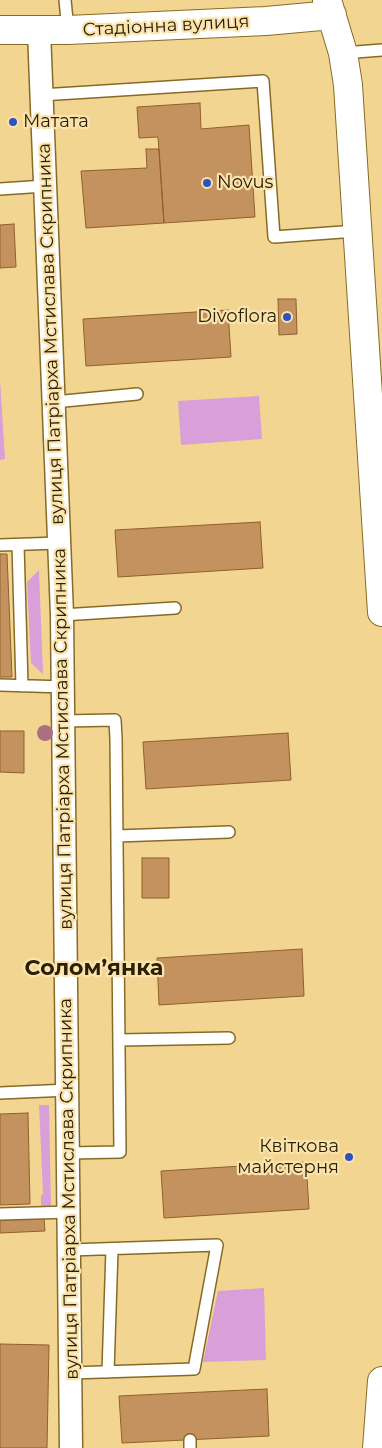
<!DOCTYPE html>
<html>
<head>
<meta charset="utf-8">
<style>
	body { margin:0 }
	canvas { display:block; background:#f3d592 }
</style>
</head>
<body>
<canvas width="382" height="1448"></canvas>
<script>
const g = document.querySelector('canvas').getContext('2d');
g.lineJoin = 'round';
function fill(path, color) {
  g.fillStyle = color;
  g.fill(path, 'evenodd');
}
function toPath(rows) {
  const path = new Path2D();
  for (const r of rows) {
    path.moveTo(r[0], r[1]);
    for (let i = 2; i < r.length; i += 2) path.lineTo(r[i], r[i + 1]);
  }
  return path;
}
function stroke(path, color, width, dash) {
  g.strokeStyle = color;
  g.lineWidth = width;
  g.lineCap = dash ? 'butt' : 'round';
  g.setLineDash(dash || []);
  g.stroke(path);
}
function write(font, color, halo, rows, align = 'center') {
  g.font = font + ' Montserrat,sans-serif';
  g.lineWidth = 4.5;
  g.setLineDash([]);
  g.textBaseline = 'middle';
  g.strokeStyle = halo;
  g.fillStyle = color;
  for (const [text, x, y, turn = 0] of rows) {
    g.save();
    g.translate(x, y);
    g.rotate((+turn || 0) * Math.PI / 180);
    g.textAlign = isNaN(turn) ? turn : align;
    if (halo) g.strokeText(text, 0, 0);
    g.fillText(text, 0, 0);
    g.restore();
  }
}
fill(toPath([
	[0,379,5,459,0,460],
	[259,396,262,439,181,445,178,401],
	[39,570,43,674,31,663,27,582],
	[39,1105,49,1105,51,1207,41,1208,41,1195,43,1194],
	[264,1288,266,1360,203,1362,218,1291]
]), '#d99fd9');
const building = toPath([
	[200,103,201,129,249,125,255,217,164,223,158,137,139,138,137,107,200,103],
	[146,149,159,149,164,223,86,228,81,171,147,168,146,149],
	[14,224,16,267,0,268,0,225,14,224],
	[278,299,296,299,297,334,279,335,278,299],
	[228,310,231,357,86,366,83,319,228,310],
	[260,522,263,568,118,577,115,530,260,522],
	[0,554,7,554,12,677,0,677,0,554],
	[0,731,24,731,24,773,0,772,0,731],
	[288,733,291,780,146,789,143,742,288,733],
	[142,858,169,858,169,898,142,898,142,858],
	[302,949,304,996,159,1005,157,958,302,949],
	[28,1113,30,1204,0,1205,0,1114,28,1113],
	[306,1162,309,1209,164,1218,161,1171,306,1162],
	[44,1218,45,1231,0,1233,0,1220,44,1218],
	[0,1344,49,1345,47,1448,0,1448,0,1344],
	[267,1389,269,1436,122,1443,119,1396,267,1389]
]);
fill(building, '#c4925e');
stroke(building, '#8f602b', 1);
const lane = toPath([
	[65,0,68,30],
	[343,53,382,50],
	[41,95,263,81,274,237,356,231],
	[0,189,45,186],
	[54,402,137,394],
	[0,545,59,543],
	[18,545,22,686],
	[62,615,175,608],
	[0,685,64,687],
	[63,721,115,720,116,739,120,1152,69,1153],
	[117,836,229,832],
	[119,1040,229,1038],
	[0,1093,69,1090],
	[0,1214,70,1212],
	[70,1250,217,1245,194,1369,70,1373],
	[108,1372,112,1249],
	[190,1448,190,1440]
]);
const street = toPath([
	[39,31,62,615,71,1448]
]);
const secondary = toPath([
	[327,0,343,53,348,85,382,612],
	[0,30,68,30,266,21,332,15],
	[377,1448,382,1381]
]);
stroke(lane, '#866b27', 14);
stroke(street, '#866b27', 25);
stroke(secondary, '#866b27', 30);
stroke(lane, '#fff', 11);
stroke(street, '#fff', 22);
stroke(secondary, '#fff', 28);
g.fillStyle = '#ac6f82';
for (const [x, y] of [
	[45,733]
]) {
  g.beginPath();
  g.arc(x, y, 8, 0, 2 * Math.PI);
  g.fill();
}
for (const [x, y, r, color] of [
	[13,122,5,"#2e51c1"],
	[207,183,5,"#2e51c1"],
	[287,317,5,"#2e51c1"],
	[349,1157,5,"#2e51c1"]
]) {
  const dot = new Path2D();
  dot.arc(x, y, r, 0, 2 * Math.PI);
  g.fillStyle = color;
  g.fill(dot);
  stroke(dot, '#fbe3ae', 2);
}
write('18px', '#2b2004', '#fbe3ae', [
	["Стадіонна вулиця",166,26,-3],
	["вулиця Патріарха Мстислава Скрипника",51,334,-92],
	["вулиця Патріарха Мстислава Скрипника",63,739,-91],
	["вулиця Патріарха Мстислава Скрипника",69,1189,-91]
]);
write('18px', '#2b2004', '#fbe3ae', [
	["Матата",23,122],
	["Novus",217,183],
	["Divoflora",277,317,"right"],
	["Квіткова",339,1147,"right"],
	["майстерня",339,1168,"right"]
], 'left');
write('bold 22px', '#2b2004', '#fbe3ae', [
	["Соломʼянка",94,969]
]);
</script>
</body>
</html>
